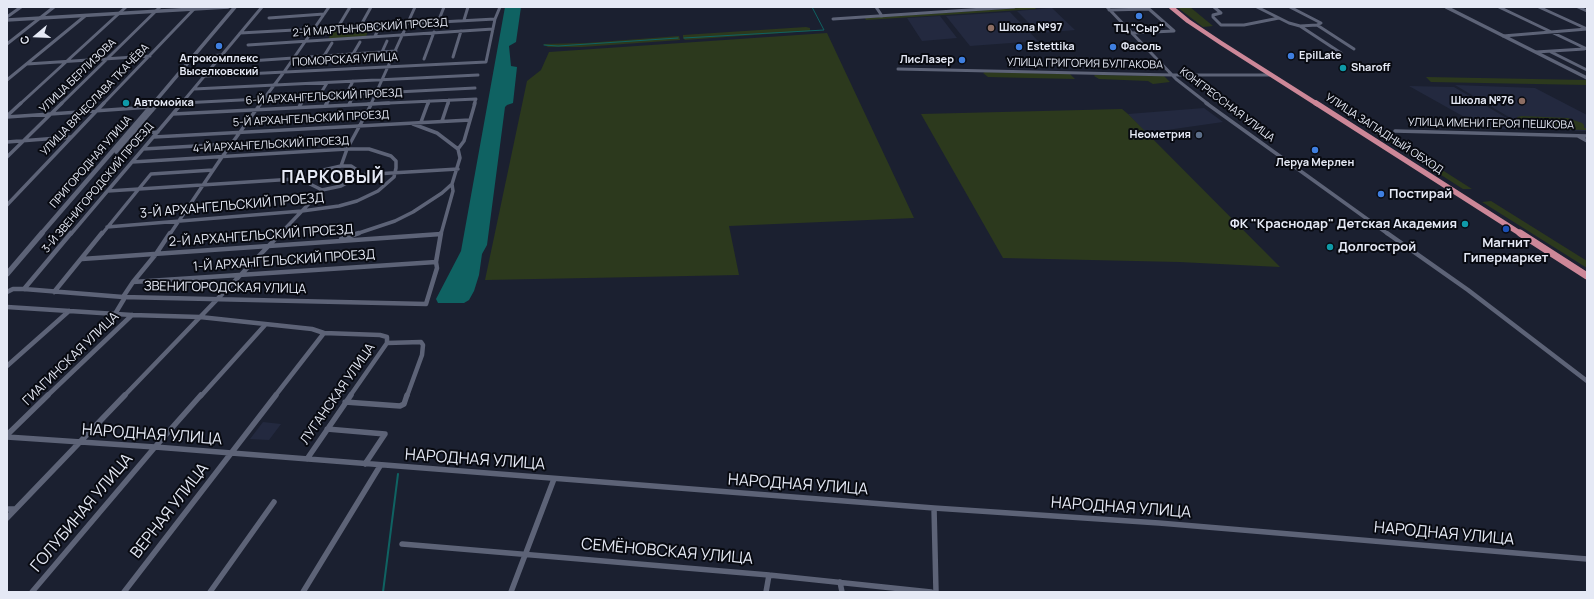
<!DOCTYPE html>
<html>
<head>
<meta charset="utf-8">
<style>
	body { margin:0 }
	#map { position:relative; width:1594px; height:599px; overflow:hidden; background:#1b2030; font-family:Manrope,sans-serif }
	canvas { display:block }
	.frame { position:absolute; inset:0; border:8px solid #e5e9f5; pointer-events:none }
	.north { position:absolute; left:16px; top:16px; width:40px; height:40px; -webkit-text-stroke:3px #080a11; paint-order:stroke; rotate:251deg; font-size:11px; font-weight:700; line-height:16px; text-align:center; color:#e5e9f5 }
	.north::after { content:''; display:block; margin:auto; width:14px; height:18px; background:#e5e9f5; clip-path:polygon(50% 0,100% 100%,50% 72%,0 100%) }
</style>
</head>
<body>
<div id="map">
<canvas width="1594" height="599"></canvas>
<div class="frame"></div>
<div class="north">С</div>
</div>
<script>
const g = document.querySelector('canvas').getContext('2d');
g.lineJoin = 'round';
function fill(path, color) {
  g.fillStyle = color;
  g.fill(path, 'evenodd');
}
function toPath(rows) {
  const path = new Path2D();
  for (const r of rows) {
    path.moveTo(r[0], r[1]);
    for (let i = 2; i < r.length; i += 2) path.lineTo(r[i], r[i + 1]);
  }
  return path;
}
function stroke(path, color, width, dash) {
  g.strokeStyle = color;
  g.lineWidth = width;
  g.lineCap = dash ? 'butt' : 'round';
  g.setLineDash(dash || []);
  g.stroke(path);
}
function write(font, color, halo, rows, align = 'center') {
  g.font = font + ' Manrope,sans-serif';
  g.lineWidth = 4;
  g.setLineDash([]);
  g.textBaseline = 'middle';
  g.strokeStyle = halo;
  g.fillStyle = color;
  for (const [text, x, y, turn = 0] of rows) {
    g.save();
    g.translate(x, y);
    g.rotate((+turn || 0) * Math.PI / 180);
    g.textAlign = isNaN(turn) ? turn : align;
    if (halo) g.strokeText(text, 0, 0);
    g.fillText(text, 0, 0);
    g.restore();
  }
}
fill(toPath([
	[1052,8,1075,30,1039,33,1017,11],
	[1010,12,1038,41,970,46,946,16],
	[940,16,957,38,922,41,907,18],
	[1455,85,1535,88,1587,115,1587,131,1529,129],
	[1409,86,1454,87,1527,130,1484,128],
	[1204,108,1223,122,1146,133,1128,114],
	[263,422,281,424,269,440,250,439]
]), '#23293f');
fill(toPath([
	[1034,7,1036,9,866,20,865,18],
	[1177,7,1190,7,1213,26,1203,27],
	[371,26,366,36,328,39,335,28],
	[806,27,810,28,810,31,685,40,683,38,683,35],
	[827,33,914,218,729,226,739,275,485,280,527,81,541,70,549,52],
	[679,36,680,40,582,47,548,47,543,44,586,43],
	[985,72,1070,74,1075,79,988,77,983,73],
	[1095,75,1164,76,1170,82,1153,84,1148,81,1099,79,1094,76],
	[1426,77,1586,80,1587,85,1431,82],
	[1122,109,1128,114,1280,267,1179,262,1003,258,921,114],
	[1522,116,1568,118,1582,123,1584,125,1584,128,1587,128,1587,130,1536,129,1519,122,1517,117],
	[1372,131,1381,131,1472,189,1463,189],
	[1491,201,1587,261,1587,268,1482,202]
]), '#2c391d');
fill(toPath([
	[505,7,521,7,516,42,509,46,511,66,517,67,513,103,507,105,505,107,487,245,482,254,479,275,474,291,469,300,464,303,438,303,436,299,461,251]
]), '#0f6262');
stroke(toPath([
	[684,38,824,30,812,7],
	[544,45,558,46,678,38]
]), '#0f6262', 1);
stroke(toPath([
	[383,592,398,474]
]), '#0f6262', 2);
stroke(toPath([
	[876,7,882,16],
	[1107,7,1176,79,1208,104],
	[1214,7,1221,13,1213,15,1213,17,1221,25,1244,25,1279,18],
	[1257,7,1289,23,1300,26,1341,53],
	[1290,7,1321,23,1317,25],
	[1499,7,1587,49],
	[1539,7,1585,28],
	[1578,7,1587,11],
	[1109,10,1149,9,1174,31,1132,33],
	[7,17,21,7],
	[269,18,324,14],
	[833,19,1014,7],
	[464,20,468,7],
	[438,22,444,7],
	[361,25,371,7],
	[1317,25,1354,49],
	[1300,26,1317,25],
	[338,27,350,7],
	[240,33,495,19],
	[375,36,381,24],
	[1503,36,1587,29],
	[7,44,54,7],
	[248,45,493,29],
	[382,52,387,41],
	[1536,52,1584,49],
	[1551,52,1587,70],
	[353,54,360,42],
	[324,56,332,43],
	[193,57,222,55],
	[453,57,461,31],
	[424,59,434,32],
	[235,62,396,51],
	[27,64,150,56],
	[898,69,1172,75,1272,75],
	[284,72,329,7],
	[205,76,486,62,495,19,500,7],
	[7,80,85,16],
	[194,89,478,75],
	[346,95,353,81],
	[319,96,327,83],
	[182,103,475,88],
	[20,104,126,7],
	[61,104,160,7],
	[103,104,196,7],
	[181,104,262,7],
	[260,104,284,72],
	[301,104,305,97],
	[326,104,332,96],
	[349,104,355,94],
	[368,104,476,99,474,104],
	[371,104,415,7],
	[428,104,429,101],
	[448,104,449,100]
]), '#5d6377', 3);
stroke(toPath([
	[1206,103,1388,234],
	[349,105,350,103],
	[325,106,327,103],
	[299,107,301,103],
	[173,114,389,103],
	[7,116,21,103],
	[7,117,151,107],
	[442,121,448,103],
	[421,122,428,103],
	[1395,131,1587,136],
	[132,133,158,132],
	[1578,136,1587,141],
	[154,137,470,120],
	[7,142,71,137],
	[143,149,231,144],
	[458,149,464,141,475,103],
	[116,152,156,106],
	[7,157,62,103],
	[341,166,347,149,372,103],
	[341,166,351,166,357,170,358,175,356,178,341,186,322,190,310,184,310,178,319,171,341,166],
	[358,175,458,169],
	[108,191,310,178],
	[7,205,104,103],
	[107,227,302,211,339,206,357,201,378,191,394,177,396,168,396,161,391,156,369,149,347,149,132,162],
	[71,234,182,103],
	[102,234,151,174,213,170],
	[170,234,222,157,261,103],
	[280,234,322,190],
	[356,234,395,221,413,212,442,193,452,184,460,158,458,149,437,133,413,124],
	[439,234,441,234],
	[441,234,453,191,452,184]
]), '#5d6377', 3.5);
stroke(toPath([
	[1387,233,1468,290,1587,381],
	[341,239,359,233],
	[82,259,441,234],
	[133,282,436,262],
	[24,289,71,233],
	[7,292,13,289,24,289,123,297,426,304,437,268,436,262,441,233],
	[54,292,102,233],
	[7,307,132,315,200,317,312,329,324,333,380,335,387,337,387,343,421,342,423,345,422,355,407,396],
	[115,314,124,299,123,297,133,282,156,254,170,233],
	[7,366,69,311],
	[47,396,132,315],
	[124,396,281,233],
	[201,396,265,325],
	[275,396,324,333],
	[350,396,387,343]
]), '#5d6377', 4.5);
stroke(toPath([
	[345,402,400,406,404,404,407,395],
	[327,429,385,434,365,464],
	[7,435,48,395],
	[7,437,155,447,934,508,1159,523,1587,559],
	[307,459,351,395],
	[934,508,936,592],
	[7,509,15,509],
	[7,518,125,395],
	[402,544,769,575,931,592],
	[840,582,842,592],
	[32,592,155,447,201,395],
	[124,592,276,395],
	[210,592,274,502],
	[303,592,380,466],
	[511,592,554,479],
	[766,592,769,575]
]), '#5d6377', 5.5);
stroke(toPath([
	[1446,7,1587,78],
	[7,20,228,7],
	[153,104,235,7]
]), '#5d6377', 3.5);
stroke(toPath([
	[41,234,154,103]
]), '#5d6377', 4.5);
stroke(toPath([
	[7,274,42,233]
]), '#5d6377', 5.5);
stroke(toPath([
	[1171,7,1188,21,1221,43,1317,104]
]), '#cd8798', 4.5);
stroke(toPath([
	[1316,103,1521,234]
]), '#cd8798', 5.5);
stroke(toPath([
	[1520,233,1587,276]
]), '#cd8798', 7);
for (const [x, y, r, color] of [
	[1139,16,4,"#3f7fe0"],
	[991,28,4,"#8d6e63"],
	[219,46,4,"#3f7fe0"],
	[1019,47,4,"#3f7fe0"],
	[1113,47,4,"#3f7fe0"],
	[1291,56,4,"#3f7fe0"],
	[962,60,4,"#3f7fe0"],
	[1343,68,4,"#0f9aa8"],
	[1522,101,4,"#8d6e63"],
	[126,103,4,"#0f9aa8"],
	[1199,135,4,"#5c6f8a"],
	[1315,150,4,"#3f7fe0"],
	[1381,194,4,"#3f7fe0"],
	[1465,224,4,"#0f9aa8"],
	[1506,229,4,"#1a4fb4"],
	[1330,247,4,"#0f9aa8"]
]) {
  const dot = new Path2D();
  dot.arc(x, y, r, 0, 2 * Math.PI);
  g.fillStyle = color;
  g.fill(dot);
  stroke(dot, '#080a11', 1.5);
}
write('11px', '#e5e9f5', '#080a11', [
	["2-Й МАРТЫНОВСКИЙ ПРОЕЗД",370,28,-4],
	["ПОМОРСКАЯ УЛИЦА",345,60,-3],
	["УЛИЦА ГРИГОРИЯ БУЛГАКОВА",1085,64,1],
	["УЛИЦА БЕРЛИЗОВА",78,76,-44],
	["6-Й АРХАНГЕЛЬСКИЙ ПРОЕЗД",324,97,-3],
	["УЛИЦА ВЯЧЕСЛАВА ТКАЧЁВА",95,100,-46],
	["КОНГРЕССНАЯ УЛИЦА",1227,105,37],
	["5-Й АРХАНГЕЛЬСКИЙ ПРОЕЗД",311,119,-3],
	["УЛИЦА ИМЕНИ ГЕРОЯ ПЕШКОВА",1491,124,1],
	["УЛИЦА ЗАПАДНЫЙ ОБХОД",1384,134,33],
	["4-Й АРХАНГЕЛЬСКИЙ ПРОЕЗД",271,145,-3],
	["ПРИГОРОДНАЯ УЛИЦА",91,162,-49],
	["3-Й ЗВЕНИГОРОДСКИЙ ПРОЕЗД",98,188,-50]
]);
write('bold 11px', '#e5e9f5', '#080a11', [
	["Школа №97",999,28],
	["ТЦ \"Сыр\"",1139,29,"center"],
	["Estettika",1027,47],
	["Фасоль",1121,47],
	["EpilLate",1299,56],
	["Агрокомплекс",219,59,"center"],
	["Выселковский",219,72,"center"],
	["ЛисЛазер",954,60,"right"],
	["Sharoff",1351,68],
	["Школа №76",1514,101,"right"],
	["Автомойка",134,103],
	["Неометрия",1191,135,"right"],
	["Леруа Мерлен",1315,163,"center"]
], 'left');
write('bold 13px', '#e5e9f5', '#080a11', [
	["Постирай",1389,194],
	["ФК \"Краснодар\" Детская Академия",1457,224,"right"],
	["Магнит",1506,243,"center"],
	["Гипермаркет",1506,258,"center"],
	["Долгострой",1338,247]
], 'left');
write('13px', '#e5e9f5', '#080a11', [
	["3-Й АРХАНГЕЛЬСКИЙ ПРОЕЗД",232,206,-5],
	["2-Й АРХАНГЕЛЬСКИЙ ПРОЕЗД",261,236,-4],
	["1-Й АРХАНГЕЛЬСКИЙ ПРОЕЗД",284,261,-4],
	["ЗВЕНИГОРОДСКАЯ УЛИЦА",225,288,1],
	["ГИАГИНСКАЯ УЛИЦА",71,359,-44],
	["ЛУГАНСКАЯ УЛИЦА",338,394,-55]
]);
write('16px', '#e5e9f5', '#080a11', [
	["НАРОДНАЯ УЛИЦА",152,435,4],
	["НАРОДНАЯ УЛИЦА",475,460,4],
	["НАРОДНАЯ УЛИЦА",798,485,4],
	["НАРОДНАЯ УЛИЦА",1121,508,4],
	["ВЕРНАЯ УЛИЦА",170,511,-52],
	["ГОЛУБИНАЯ УЛИЦА",82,513,-50],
	["НАРОДНАЯ УЛИЦА",1444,534,5],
	["СЕМЁНОВСКАЯ УЛИЦА",667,552,5]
]);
g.letterSpacing = '1px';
write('bold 17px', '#e5e9f5', '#080a11', [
	["ПАРКОВЫЙ",333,178]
]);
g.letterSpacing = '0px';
</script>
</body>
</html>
